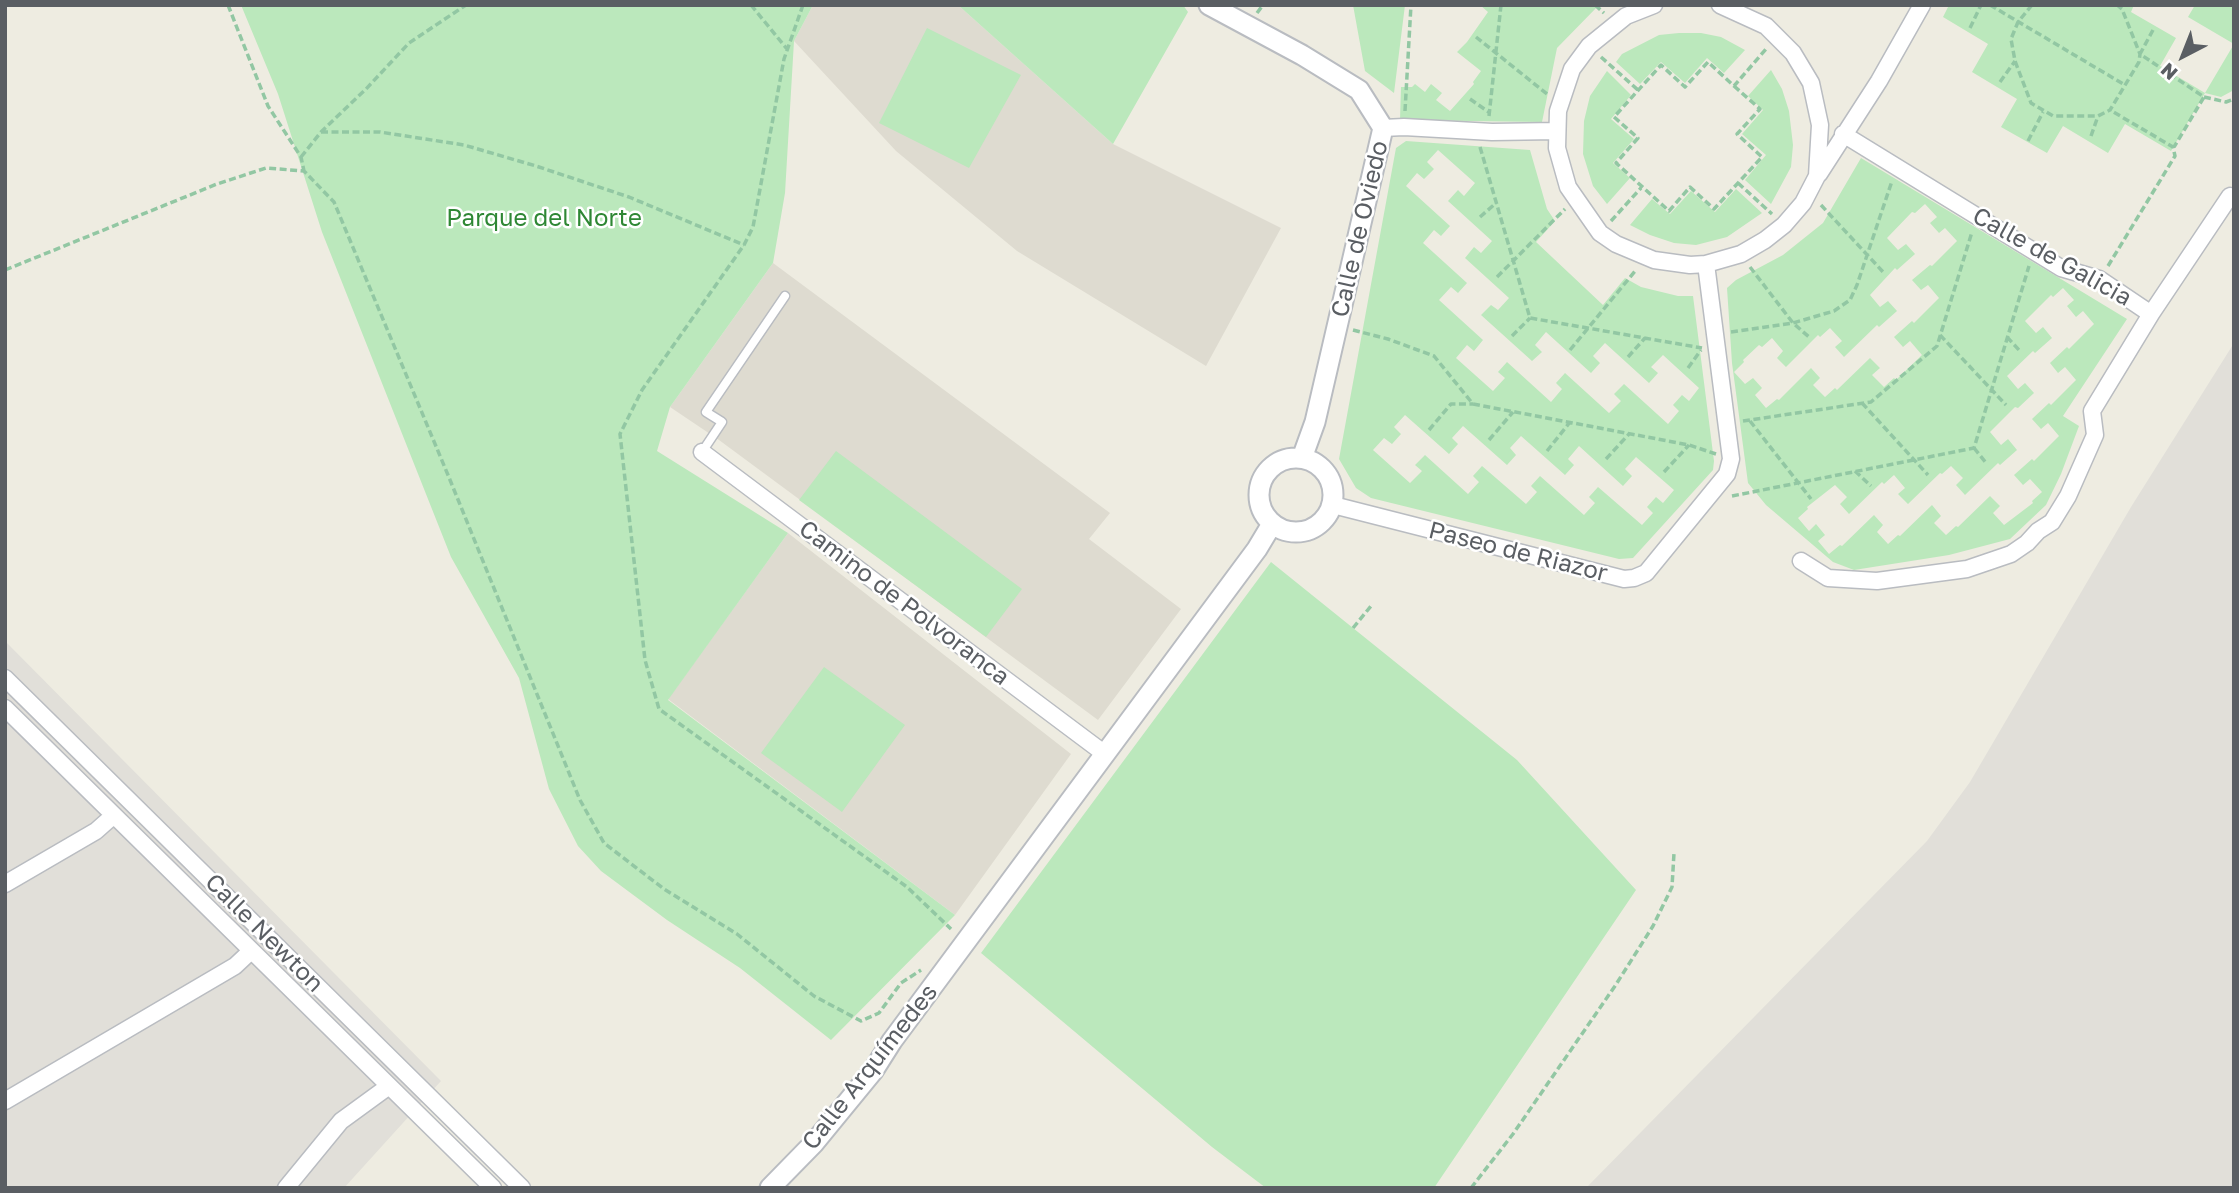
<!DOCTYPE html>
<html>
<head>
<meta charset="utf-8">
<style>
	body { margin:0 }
	#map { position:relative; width:2239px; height:1193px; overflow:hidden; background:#eeece1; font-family:"Golos Text",sans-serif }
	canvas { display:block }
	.frame { position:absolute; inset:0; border:7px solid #5a5e63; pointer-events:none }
	.north { position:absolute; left:2148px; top:21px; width:70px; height:70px; -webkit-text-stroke:5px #fff; paint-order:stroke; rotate:222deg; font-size:19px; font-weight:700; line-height:28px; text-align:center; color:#5a5e63 }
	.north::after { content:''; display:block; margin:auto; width:24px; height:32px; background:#5a5e63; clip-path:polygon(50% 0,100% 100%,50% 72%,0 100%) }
</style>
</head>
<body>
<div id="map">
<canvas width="2239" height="1193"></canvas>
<div class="frame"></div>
<div class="north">N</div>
</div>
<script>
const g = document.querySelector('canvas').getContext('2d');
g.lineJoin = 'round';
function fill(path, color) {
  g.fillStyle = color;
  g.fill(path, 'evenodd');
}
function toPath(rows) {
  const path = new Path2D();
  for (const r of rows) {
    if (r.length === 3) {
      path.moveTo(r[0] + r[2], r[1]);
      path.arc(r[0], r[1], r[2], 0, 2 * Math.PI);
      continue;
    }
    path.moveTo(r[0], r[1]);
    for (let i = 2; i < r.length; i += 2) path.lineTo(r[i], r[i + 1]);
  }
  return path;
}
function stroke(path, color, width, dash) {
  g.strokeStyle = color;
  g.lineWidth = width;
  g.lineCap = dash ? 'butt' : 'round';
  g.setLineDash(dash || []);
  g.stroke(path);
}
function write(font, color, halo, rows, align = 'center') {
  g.font = font + ' "Golos Text",sans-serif';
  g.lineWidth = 5;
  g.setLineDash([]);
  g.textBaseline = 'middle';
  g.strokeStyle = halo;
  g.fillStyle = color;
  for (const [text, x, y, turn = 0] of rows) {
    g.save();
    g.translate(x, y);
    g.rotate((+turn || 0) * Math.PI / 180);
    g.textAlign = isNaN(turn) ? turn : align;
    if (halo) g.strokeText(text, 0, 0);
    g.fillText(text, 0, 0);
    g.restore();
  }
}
fill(toPath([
	[2234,343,2234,1188,1586,1188,1927,841,1970,782,2131,507],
	[5,641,441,1081,344,1188,5,1188]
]), '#e1dfd9');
fill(toPath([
	[813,5,958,5,1113,144,1281,228,1206,366,1017,251,896,151,794,41],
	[773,263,1110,513,1089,539,1181,609,1098,720,719,440,670,407],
	[788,533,1071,754,955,915,668,699]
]), '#dedbd0');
fill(toPath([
	[241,5,813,5,794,41,785,193,773,263,670,407,657,451,788,533,668,700,955,915,831,1040,740,968,667,920,601,871,578,846,549,789,519,678,451,557,322,232,278,94],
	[958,5,1183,5,1188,12,1113,144],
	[1353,5,1405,5,1394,93,1365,71],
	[1480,5,1599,5,1557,48,1542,122,1400,120,1401,87,1412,87,1415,84,1425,92,1431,84,1442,93,1436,100,1450,111,1474,84,1473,82,1481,71,1457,52,1467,42,1488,12],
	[1949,5,2134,5,2131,12,2176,38,2160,66,2205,93,2234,44,2234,90,2221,97,2205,93,2171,151,2125,124,2108,153,2063,126,2047,153,2001,127,2017,99,1972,72,1988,44,1943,17],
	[2195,5,2234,5,2234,44,2188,17],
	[927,28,1021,75,969,168,879,123],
	[1679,33,1701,33,1721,37,1745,50,1724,73,1707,58,1685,83,1661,62,1640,84,1616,62,1622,54,1659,35],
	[1771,70,1782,89,1789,111,1793,145,1791,167,1771,204,1745,180,1766,155,1742,134,1763,110,1748,96],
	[1607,71,1631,95,1611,119,1634,139,1613,163,1630,178,1607,204,1593,186,1583,154,1584,121,1590,96],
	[1406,141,1530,150,1547,209,1555,221,1536,242,1603,305,1625,278,1641,287,1678,296,1693,296,1714,461,1713,470,1633,558,1619,559,1371,498,1356,488,1339,459,1396,148],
	[1438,150,1475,183,1464,196,1458,190,1448,201,1492,241,1481,253,1474,247,1465,258,1509,298,1498,310,1491,305,1481,315,1532,361,1542,352,1535,345,1546,332,1591,373,1600,363,1593,356,1605,343,1649,383,1658,373,1651,367,1663,355,1699,388,1689,401,1682,395,1673,405,1679,411,1668,424,1624,384,1614,394,1621,401,1609,413,1565,373,1556,383,1562,389,1551,402,1507,362,1498,372,1505,378,1493,391,1456,358,1467,345,1474,351,1483,340,1439,300,1451,287,1458,293,1467,283,1423,243,1434,230,1441,236,1450,226,1406,186,1417,173,1424,179,1434,169,1427,162],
	[1405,415,1449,454,1458,444,1452,438,1463,426,1507,465,1516,455,1510,448,1521,436,1565,475,1574,465,1568,459,1579,446,1623,486,1632,476,1625,469,1636,457,1674,490,1663,503,1656,497,1647,507,1653,513,1642,525,1598,487,1589,497,1595,503,1584,515,1540,476,1531,486,1537,492,1526,504,1482,466,1473,476,1479,482,1468,494,1425,455,1415,465,1422,471,1410,483,1373,450,1384,438,1392,444,1401,434,1394,427],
	[1861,158,2127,319,2063,416,2079,426,2061,474,2046,505,2010,539,1949,555,1854,570,1833,562,1766,505,1748,483,1732,363,1727,288,1736,280,1783,255,1823,223],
	[1925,204,1937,217,1930,223,1939,233,1945,228,1957,241,1932,266,1930,265,1912,280,1921,290,1928,285,1939,298,1914,323,1912,321,1894,337,1903,347,1910,341,1922,355,1896,380,1894,378,1884,387,1872,375,1880,368,1870,358,1837,390,1835,388,1825,397,1813,385,1820,378,1811,368,1779,400,1777,399,1766,408,1755,395,1762,388,1753,378,1745,384,1734,372,1744,362,1743,360,1759,345,1762,347,1772,338,1783,351,1777,358,1786,367,1818,335,1820,337,1830,328,1842,341,1835,347,1844,357,1877,325,1879,327,1897,311,1888,301,1880,307,1870,295,1895,268,1897,270,1915,254,1906,244,1898,250,1887,238,1912,212,1915,213],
	[2063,288,2074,300,2067,306,2076,317,2083,311,2094,324,2069,349,2067,347,2050,363,2058,373,2065,367,2076,380,2051,405,2049,403,2032,419,2041,429,2048,423,2059,436,2034,461,2032,459,2014,475,2023,485,2030,479,2042,492,2032,501,2033,503,2004,525,1993,513,2000,506,1990,496,1958,527,1956,526,1946,535,1934,523,1941,516,1932,505,1900,536,1898,535,1888,544,1877,532,1883,525,1874,515,1842,546,1840,545,1829,554,1818,541,1825,535,1816,524,1809,531,1798,518,1808,509,1807,507,1835,485,1847,497,1840,504,1849,514,1882,482,1884,484,1894,475,1905,488,1898,494,1908,504,1940,473,1942,474,1951,466,1963,478,1956,485,1965,495,1998,463,2000,465,2017,450,2008,439,2001,445,1990,432,2015,407,2018,408,2034,393,2025,383,2018,389,2007,376,2033,351,2035,353,2052,338,2043,327,2036,333,2025,321,2051,295,2053,297],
	[1736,189,1762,213,1727,237,1696,245,1674,243,1650,235,1630,225,1652,199,1670,214,1691,191,1715,212],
	[836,451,1022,589,986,637,799,500],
	[1271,562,1517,760,1636,890,1434,1188,1266,1188,1212,1147,981,953],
	[824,667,905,725,842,812,761,753]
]), '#bbe8bc');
const service = toPath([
	[702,452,722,422,706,412,785,296]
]);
const minor = toPath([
	[1654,5,1626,16,1589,46,1572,69,1558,111,1557,148,1568,187,1600,233,1616,244,1654,260,1690,265,1706,264,1741,254,1765,240,1784,225,1803,203,1817,176,1820,125,1811,83,1793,53,1766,26,1720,5],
	[1383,128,1404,127,1492,132,1557,131],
	[1819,174,1879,81,1922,5],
	[2151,314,2230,196],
	[702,452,1105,754],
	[1333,505,1624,579,1634,578,1646,573,1727,474,1731,459,1706,264],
	[1801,561,1828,578,1877,581,1967,569,2011,554,2027,543,2038,531,2052,522,2068,496,2095,435,2092,411,2151,314,2099,279,2061,268,1843,134],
	[5,678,522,1188],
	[5,708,493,1188],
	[5,884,96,831,114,815],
	[5,1101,235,966,251,951],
	[286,1188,341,1121,389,1086]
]);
const tertiary = toPath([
	[1209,5,1302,55,1359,90,1383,128,1315,422,1302,458],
	[1296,495,37],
	[770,1188,814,1143,873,1071,892,1041,1257,549,1272,524]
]);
stroke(service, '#b9bcc1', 11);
stroke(minor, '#b9bcc1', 19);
stroke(tertiary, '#b9bcc1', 23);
stroke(toPath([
	[228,5,268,106,301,157,304,171],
	[751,5,787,49],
	[803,5,784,59,753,227,744,245,642,390,620,434,645,660,659,709,907,887,951,929],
	[1595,5,1604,13],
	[1990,5,2125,85],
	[2032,5,2018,22,2011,39,2015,61,2031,103,2053,116,2098,116,2110,110,2139,62,2140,54,2122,9,2117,5],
	[1257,13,1263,5],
	[1970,28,1981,5],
	[2153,30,2140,54,2204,97,2174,147],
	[1476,37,1547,94],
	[1601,57,1638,90],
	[2000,82,2015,61],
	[1734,86,1760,109,1737,134,1762,157,1714,209,1690,187,1669,211,1616,163,1638,138,1614,117,1661,65,1685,87,1708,62,1734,86,1766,49],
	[2204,97,2226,102,2234,99],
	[1470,99,1490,113],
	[1405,111,1411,5],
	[1489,116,1501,5],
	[321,132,380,132,464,145,536,166,629,197,744,245],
	[2091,136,2098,116],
	[2028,141,2043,112],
	[1480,147,1530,318,1702,348],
	[301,157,321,132,366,89,409,43,466,5],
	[1738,183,1772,214],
	[1821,205,1884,273],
	[1480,217,1496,203],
	[1611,221,1641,188],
	[2108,266,2175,156,2173,147,2110,110],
	[1750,267,1793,323,1809,337],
	[5,270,217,184,266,168,304,171,334,202,448,475,580,800,604,843,664,889,737,934,814,996,861,1021,879,1013,901,983,921,970],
	[1497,277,1565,209],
	[1353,330,1388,339,1434,356,1473,404,1689,445,1716,454],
	[1731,332,1793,323,1834,311,1850,300,1857,285,1892,181],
	[1940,335,2006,405],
	[1512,336,1530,318],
	[2007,337,2020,351],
	[1570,350,1636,270],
	[1628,357,1645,338],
	[1688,368,1701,350],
	[1862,403,1928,475],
	[1743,421,1871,402,1937,346,1972,232],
	[1750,421,1811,499],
	[1429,430,1451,404,1473,404],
	[1489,440,1513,412],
	[1974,448,1987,464],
	[1547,451,1570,422],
	[1606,459,1629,434],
	[1855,471,1871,486],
	[1664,472,1689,445],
	[1732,496,1974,448,2029,266],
	[1353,628,1371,606],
	[1471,1188,1513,1134,1615,986,1653,926,1672,887,1674,853]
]), '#92c7a3', 3.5, [7, 3.5]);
stroke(service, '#fff', 8);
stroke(minor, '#fff', 16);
stroke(tertiary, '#fff', 19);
write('24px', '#2e8734', '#fff', [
	["Parque del Norte",544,218]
]);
write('24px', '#5a5e63', '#fff', [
	["Calle de Oviedo",1360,229,-77],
	["Calle de Galicia",2052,257,29],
	["Paseo de Riazor",1518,552,14],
	["Camino de Polvoranca",904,603,37],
	["Calle Newton",264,933,45],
	["Calle Arquímedes",870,1067,-52]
]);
</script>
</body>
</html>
